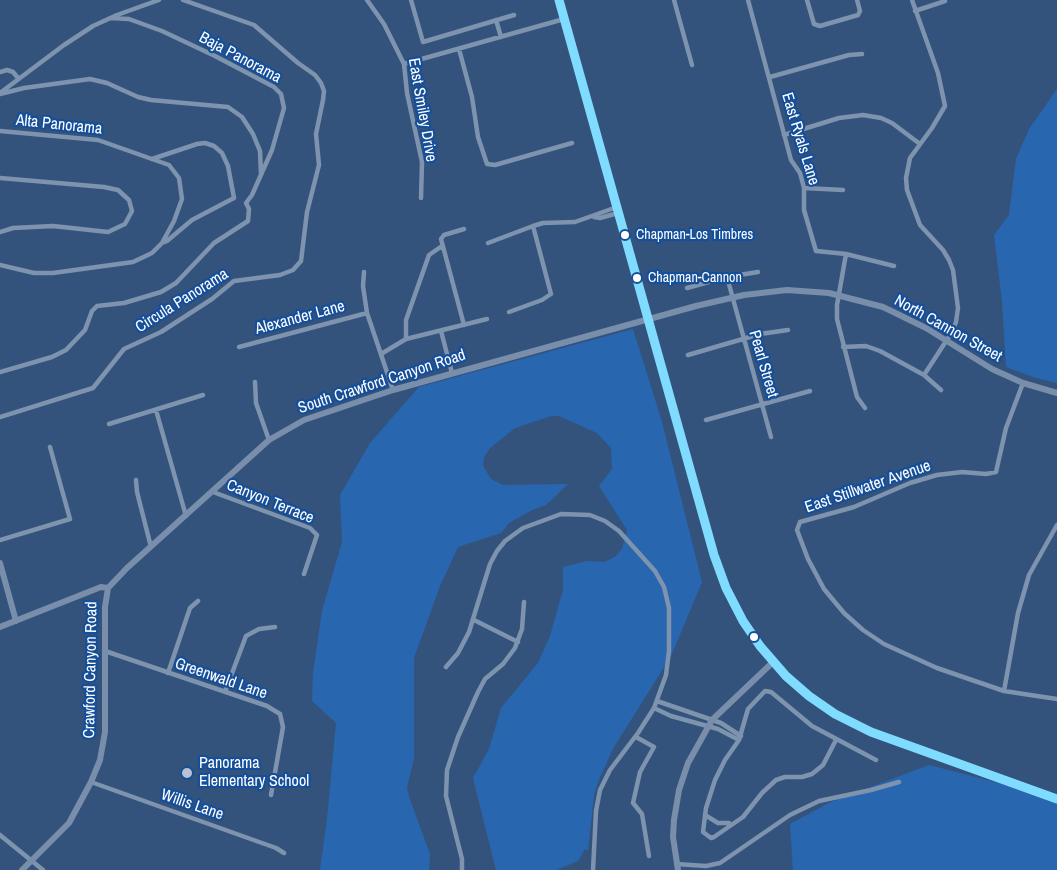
<!DOCTYPE html>
<html>
<head>
<meta charset="utf-8">
<style>
	body { margin:0 }
	canvas { display:block; background:#33537c }
</style>
</head>
<body>
<canvas width="1057" height="870"></canvas>
<script>
const g = document.querySelector('canvas').getContext('2d');
g.lineJoin = 'round';
function fill(path, color) {
  g.fillStyle = color;
  g.fill(path, 'evenodd');
}
function toPath(rows) {
  const path = new Path2D();
  for (const r of rows) {
    path.moveTo(r[0], r[1]);
    for (let i = 2; i < r.length; i += 2) path.lineTo(r[i], r[i + 1]);
  }
  return path;
}
function stroke(path, color, width, dash) {
  g.strokeStyle = color;
  g.lineWidth = width;
  g.lineCap = dash ? 'butt' : 'round';
  g.setLineDash(dash || []);
  g.stroke(path);
}
function write(font, color, halo, rows, align = 'center') {
  g.font = font + ' "Archivo Narrow",sans-serif';
  g.lineWidth = 4.5;
  g.setLineDash([]);
  g.textBaseline = 'middle';
  g.strokeStyle = halo;
  g.fillStyle = color;
  for (const [text, x, y, turn = 0] of rows) {
    g.save();
    g.translate(x, y);
    g.rotate((+turn || 0) * Math.PI / 180);
    g.textAlign = isNaN(turn) ? turn : align;
    if (halo) g.strokeText(text, 0, 0);
    g.fillText(text, 0, 0);
    g.restore();
  }
}
fill(toPath([
	[1057,89,1057,383,1033,377,1006,367,1002,301,994,235,1009,215,1016,159,1029,129],
	[633,329,662,422,702,582,671,656,614,747,600,777,594,795,588,851,585,849,578,861,556,870,496,870,473,778,489,749,501,708,538,663,550,636,563,590,563,567,587,561,604,562,615,557,622,549,627,530,599,486,612,469,611,448,597,433,559,416,551,416,515,428,490,448,484,457,483,466,491,479,503,485,568,484,546,505,532,510,509,523,501,533,458,547,440,586,414,658,414,759,407,787,409,797,430,854,429,870,320,870,327,819,336,723,312,701,313,673,322,611,342,542,340,495,370,443,419,387],
	[929,765,1057,798,1057,870,793,870,790,824,831,802]
]), '#2966b0');
stroke(toPath([
	[367,0,384,24,404,64,407,93,422,162,421,198],
	[411,0,423,42,514,15],
	[674,0,692,65],
	[748,0,791,160,800,173,804,188,804,210,816,251,846,254,894,266],
	[807,0,814,24,820,26,858,15,860,11,857,0],
	[912,0,938,73,945,106,932,128,910,158,906,178,907,190,920,225,943,250,949,260,953,270,958,308,956,322,952,332,924,375],
	[915,11,945,1],
	[496,20,501,37],
	[459,49,472,97,478,137,487,164,495,165,572,143],
	[404,64,564,19],
	[0,72,7,70,13,72,18,78],
	[770,77,849,55,862,54],
	[0,93,64,45,93,26,117,15,159,0],
	[0,94,24,88,90,79,107,83,138,97,151,100,228,107,242,117,253,134,260,151,261,174],
	[0,131,98,140,169,165,179,178,182,199,174,221,162,243],
	[784,135,839,118,863,115,881,118,892,123,920,144],
	[152,159,197,144,205,143,214,146,222,153,228,166,234,198],
	[0,178,104,187,118,190,129,200,132,211,125,224,108,232,53,226,13,228,0,232],
	[804,188,843,190],
	[594,217,600,218,618,213],
	[488,243,533,226,543,223,575,222,617,207],
	[846,254,837,305,837,319,857,397,865,408],
	[0,265,34,273,53,273,133,262,152,253,162,243,167,241,192,220,234,198],
	[364,272,363,286,367,313,393,390],
	[727,277,771,437],
	[687,288,727,277,758,272],
	[509,312,542,300,551,294,533,226],
	[464,325,441,239,444,235,464,229],
	[441,331,452,373],
	[406,339,406,320,429,255,442,246],
	[239,347,367,313],
	[843,347,866,346,880,351,924,375,941,390],
	[381,354,406,339,487,319],
	[688,355,760,334,788,330],
	[0,372,52,357,66,350,85,330,92,311,97,306,124,303,161,292,176,283,214,243,248,221,249,209,246,203,252,195,272,150,284,108,281,94,274,87,215,56,162,31,129,19,110,18],
	[255,382,256,403,269,440],
	[1023,383,1006,428,996,472,986,474,962,472,937,475,910,483,854,507,800,522,797,530,808,559,824,589,844,613,863,630,884,644,937,668,1004,691,1057,699],
	[156,410,186,516],
	[0,417,93,388,124,349,161,332,212,299,234,281,280,275,293,270,301,261,307,212,319,165,316,134,323,100,324,91,321,83,315,75,298,63,254,25,183,0],
	[706,420,810,391],
	[109,424,203,395],
	[136,480,137,492,151,547],
	[213,492,310,528,317,535,304,574],
	[0,540,70,519,50,447],
	[474,620,518,642],
	[105,651,267,706,280,714,283,727,271,795],
	[446,667,458,653,469,632,490,564,497,551,505,541,523,528,561,514,590,515,605,521,619,531,655,571,664,587,669,608,669,651,666,675,654,708,638,733,610,770,600,790,596,811,593,870],
	[168,673,190,608,198,601],
	[1004,691,1018,613,1029,575,1057,525],
	[225,692,246,636,259,629,275,627],
	[657,701,721,723,741,736],
	[654,708,671,716,718,729,739,740],
	[636,737,654,747,640,772,633,803,642,814,649,856],
	[836,740,823,765,812,774,802,777,785,777,776,780,762,793,743,817,714,837,711,838,703,832,706,808,715,780,725,760,739,740,748,709,765,691,771,692,812,726,876,760],
	[91,782,276,848,284,853],
	[705,815,718,823,729,823],
	[0,835,43,870],
	[676,864,706,866,720,863,790,815,819,801,871,790,899,782],
	[462,870,462,859,446,796,447,770,458,737,478,692,485,679,503,664,515,648,522,629,524,602]
]), '#7e93ae', 4.5);
stroke(toPath([
	[0,563,16,621],
	[0,627,101,587,108,588],
	[22,870,69,823,91,782,100,760,105,732,105,607,108,588,127,568,269,440,304,420,393,390,696,306,744,295,787,290,829,293,883,307,926,328,992,369,1023,383,1057,393],
	[678,870,673,837,674,820,679,790,688,763,712,720,773,662]
]), '#798eaa', 6);
stroke(toPath([
	[559,0,714,555,726,588,743,621,760,646,786,676,809,696,835,714,871,732,1057,799]
]), '#7b91ac', 7);
stroke(toPath([
	[559,0,714,555,726,588,743,621,760,646,786,676,809,696,835,714,871,732,1057,799]
]), '#80dcff', 9);
for (const [x, y, r, color] of [
	[625,235,5,"#fff"],
	[637,278,5,"#fff"],
	[754,637,5,"#fff"],
	[187,773,6,"#b8c3d1"]
]) {
  const dot = new Path2D();
  dot.arc(x, y, r, 0, 2 * Math.PI);
  g.fillStyle = color;
  g.fill(dot);
  stroke(dot, '#154f9a', 2);
}
write('14px', '#fff', '#154f9a', [
	["Chapman-Los Timbres",636,235],
	["Chapman-Cannon",648,278]
], 'left');
write('16px', '#fff', '#154f9a', [
	["Baja Panorama",240,58,28],
	["East Smiley Drive",422,110,80],
	["Alta Panorama",59,125,6],
	["East Ryals Lane",800,139,73],
	["Circula Panorama",182,301,-32],
	["Alexander Lane",300,318,-15],
	["North Cannon Street",948,329,29],
	["Pearl Street",763,364,74],
	["South Crawford Canyon Road",382,382,-18],
	["East Stillwater Avenue",868,487,-19],
	["Canyon Terrace",270,502,22],
	["Crawford Canyon Road",91,670,-89],
	["Greenwald Lane",221,679,19],
	["Willis Lane",192,805,19]
]);
write('16px', '#fff', '#154f9a', [
	["Panorama",199,764],
	["Elementary School",199,782]
], 'left');
</script>
</body>
</html>
